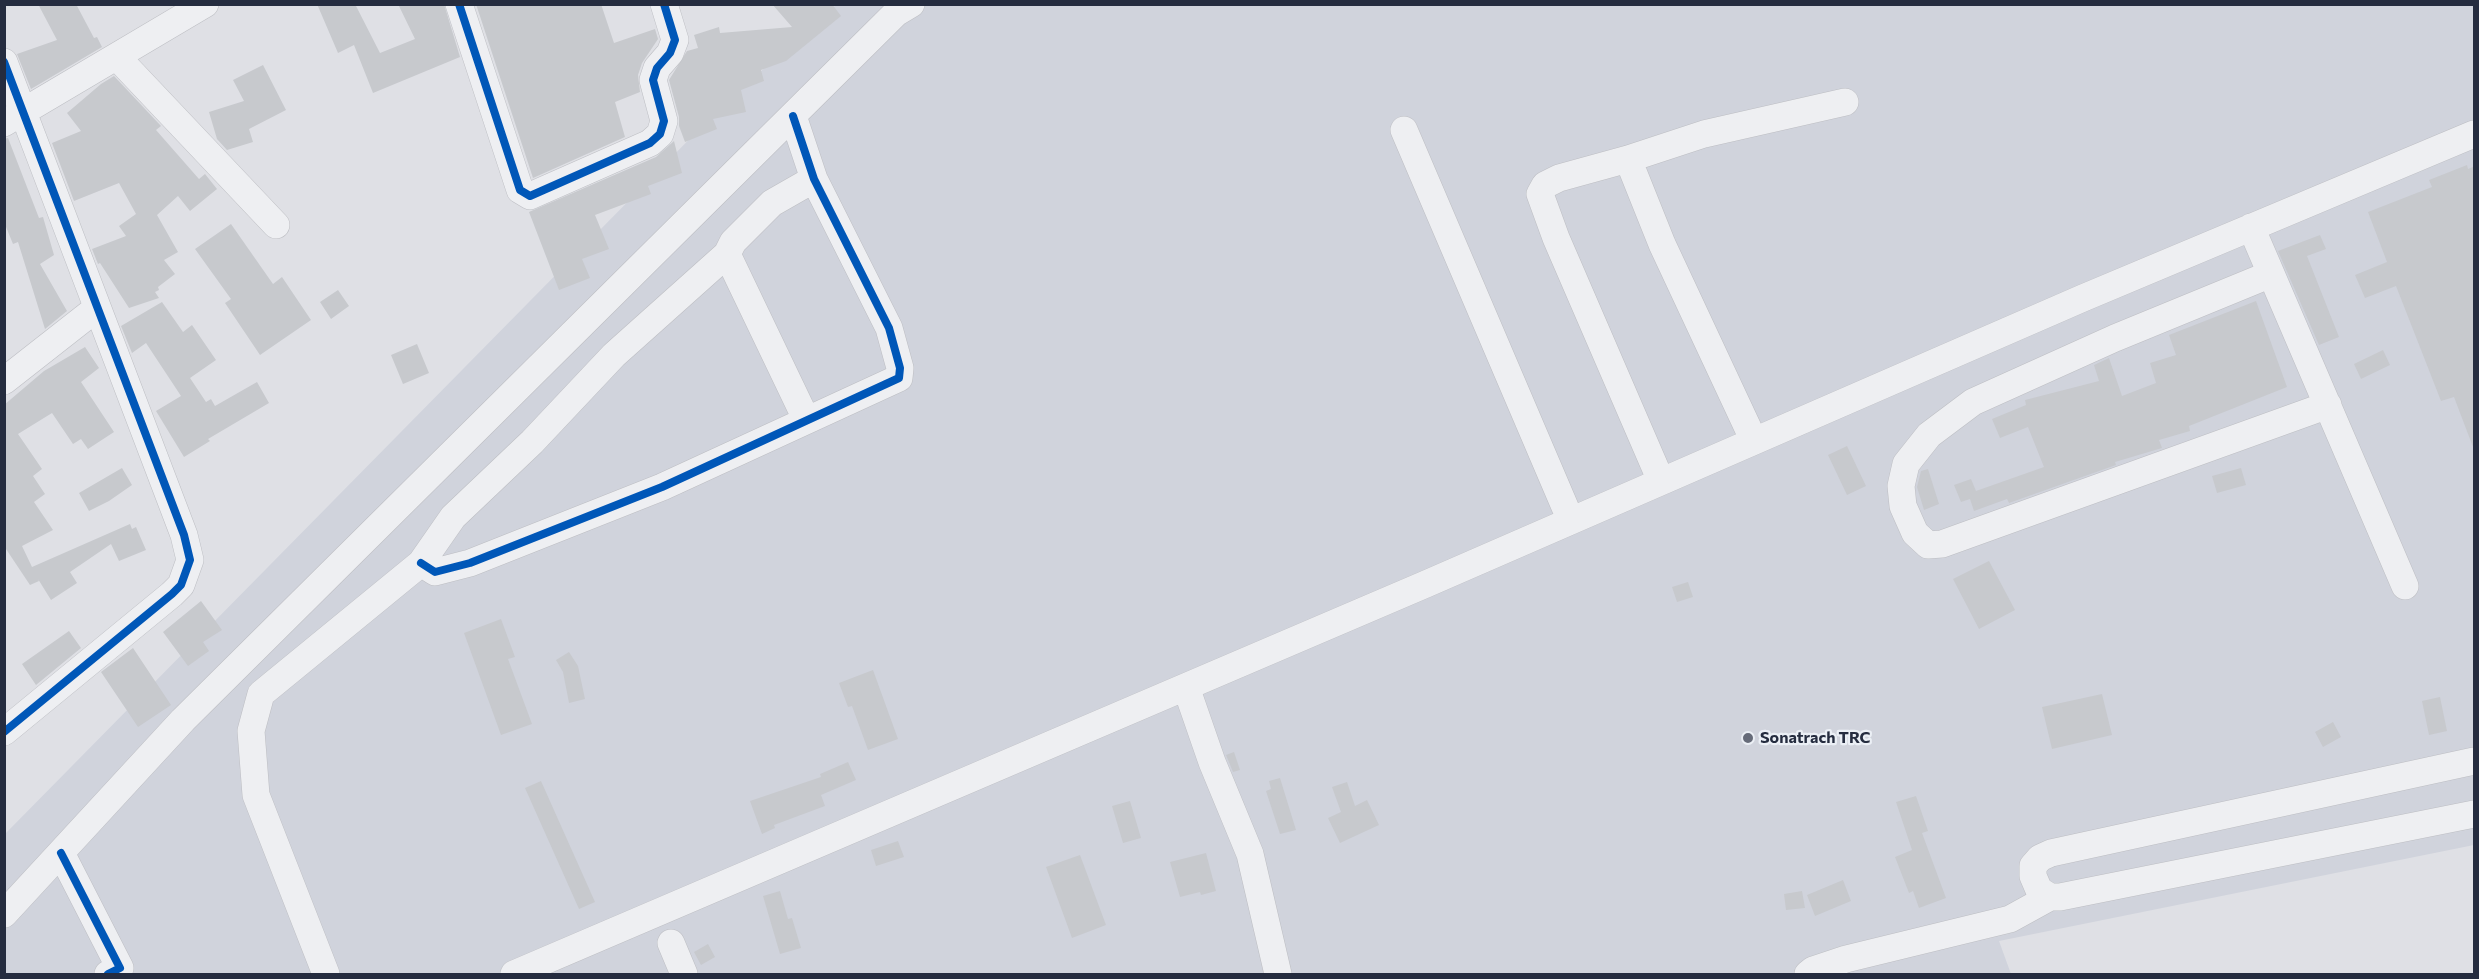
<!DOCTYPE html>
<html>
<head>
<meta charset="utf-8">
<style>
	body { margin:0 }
	#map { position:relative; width:2479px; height:979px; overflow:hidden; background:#dfe0e5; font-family:Commissioner,sans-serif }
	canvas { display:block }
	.frame { position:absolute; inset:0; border:6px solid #252c3f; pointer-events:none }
</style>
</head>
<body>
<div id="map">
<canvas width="2479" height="979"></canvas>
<div class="frame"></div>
</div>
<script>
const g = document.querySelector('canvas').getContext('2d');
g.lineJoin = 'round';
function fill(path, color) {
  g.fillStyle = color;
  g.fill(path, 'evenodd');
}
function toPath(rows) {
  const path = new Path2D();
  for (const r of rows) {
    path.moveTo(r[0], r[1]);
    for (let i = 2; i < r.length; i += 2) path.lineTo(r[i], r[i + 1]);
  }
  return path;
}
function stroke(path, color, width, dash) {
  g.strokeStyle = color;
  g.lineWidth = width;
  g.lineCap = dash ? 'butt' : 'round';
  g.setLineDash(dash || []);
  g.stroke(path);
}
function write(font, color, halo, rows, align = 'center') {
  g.font = font + ' Commissioner,sans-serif';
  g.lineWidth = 4.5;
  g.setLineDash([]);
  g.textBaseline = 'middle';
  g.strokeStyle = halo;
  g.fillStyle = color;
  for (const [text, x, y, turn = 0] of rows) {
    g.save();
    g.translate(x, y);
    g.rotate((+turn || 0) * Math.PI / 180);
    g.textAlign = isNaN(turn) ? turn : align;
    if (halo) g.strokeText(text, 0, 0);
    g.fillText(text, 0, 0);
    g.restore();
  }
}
fill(toPath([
	[836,5,2474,5,2474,845,1999,941,2011,974,5,974,5,834,725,103]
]), '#d0d3dc');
fill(toPath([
	[38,4,76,4,94,38,97,37,102,47,31,89,17,54,57,40],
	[317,4,355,4,380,53,415,39,398,4,444,4,460,57,373,93,354,45,338,53],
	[476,4,601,4,614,43,655,29,658,39,642,63,638,75,640,92,615,102,625,137,533,178],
	[772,4,832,4,841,16,786,61,761,70,764,81,741,90,746,112,713,119,717,129,685,142,679,126,679,117,669,80,687,51,698,48,694,35,719,27,720,33,792,27],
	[263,65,286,110,249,129,253,142,227,150,217,139,209,112,244,101,233,80],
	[114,76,161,126,156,130,199,179,205,174,217,189,190,211,178,196,157,215,178,252,164,260,175,274,158,287,159,290,155,292,159,298,129,308,100,263,98,264,92,249,126,236,119,226,136,214,119,183,74,201,52,143,81,131,67,113,101,84],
	[8,138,39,218,43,217,54,255,40,264,67,311,45,329,18,242,13,244,4,222,4,139],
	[674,141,682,173,648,186,651,194,595,215,609,249,582,259,590,278,559,290,529,212,656,157],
	[2467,165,2468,169,2475,166,2473,447,2454,397,2441,401,2396,286,2365,298,2355,275,2387,262,2368,212,2432,187,2429,180],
	[231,224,273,284,282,277,311,320,260,355,225,303,231,299,195,249],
	[2320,235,2326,249,2307,256,2339,337,2319,345,2278,251],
	[338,290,349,306,331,319,320,302],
	[2256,301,2287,387,2189,426,2190,431,2159,440,2162,448,2115,462,2116,465,2009,503,2007,499,1974,511,1970,499,1961,502,1954,485,1971,479,1976,491,2044,467,2028,427,2000,438,1992,419,2026,405,2025,400,2099,381,2094,365,2109,358,2122,396,2156,383,2150,363,2176,355,2169,335],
	[162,302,183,332,192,325,216,360,190,378,206,402,211,399,215,406,257,382,269,403,208,439,210,441,184,457,156,411,181,396,146,343,132,353,121,326],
	[417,344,429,373,403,384,391,355],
	[85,347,99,368,81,382,114,432,88,449,81,439,73,444,52,413,18,434,42,469,33,476,45,494,34,502,53,530,22,546,32,567,130,524,132,529,136,527,146,550,119,561,111,544,70,572,77,583,51,600,38,579,39,581,30,585,4,546,4,405,44,371],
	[2383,350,2390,365,2361,379,2354,364],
	[1847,446,1866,486,1847,495,1828,455],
	[122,468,132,485,109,501,89,511,79,493],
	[2241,468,2246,485,2217,493,2212,476],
	[1928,469,1939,504,1924,510,1917,487,1921,471],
	[1989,561,2015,610,1979,629,1953,579],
	[1688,582,1693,597,1677,602,1672,587],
	[201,601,222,630,203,642,209,651,188,666,163,632],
	[501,619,515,657,508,659,532,724,501,735,464,633],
	[69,631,81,648,36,685,22,664],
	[133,648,171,705,138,727,101,672],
	[569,652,578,666,585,699,569,703,563,672,556,660],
	[873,670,898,739,868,750,852,706,848,707,839,683],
	[2102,694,2112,735,2052,749,2042,707],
	[2440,697,2447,731,2429,735,2422,701],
	[2333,722,2341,737,2323,747,2315,732],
	[1234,752,1240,770,1233,772,1226,755],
	[848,762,856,780,821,795,825,806,774,825,775,828,762,834,750,801,821,777,820,774],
	[1280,778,1296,830,1280,834,1266,791,1271,789,1269,781],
	[541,781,595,902,579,909,525,788],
	[1347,782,1355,806,1367,800,1379,825,1340,843,1328,818,1341,812,1332,787],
	[1916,796,1928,831,1922,833,1946,898,1919,908,1913,891,1909,893,1895,857,1912,850,1896,802],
	[1130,801,1141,838,1123,843,1112,806],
	[898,841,904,857,876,866,871,850],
	[1206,853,1216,891,1201,895,1200,892,1180,897,1170,862],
	[1080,855,1106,925,1072,938,1046,867],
	[1843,880,1851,901,1815,916,1807,895],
	[780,891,788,919,792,918,801,948,780,954,763,896],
	[1802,891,1805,908,1786,910,1784,894],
	[708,944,715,957,701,965,694,952]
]), '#c7c9cd');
const minor = toPath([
	[459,4,520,190,530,196,650,143,660,134,664,121,653,80,657,68,670,53,675,40,664,4],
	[117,57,276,225],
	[4,62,184,535,190,560,181,585,172,594,4,732],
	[4,123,205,4],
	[1404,130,1571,521],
	[1628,159,1662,244,1754,441],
	[2251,227,2405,586],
	[727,254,806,419],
	[2271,274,2115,338,1973,402,1929,435,1906,464,1901,486,1903,506,1915,533,1928,545,1942,544,2328,405],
	[4,381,97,308],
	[1661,481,1556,238,1540,194,1545,185,1559,178,1628,159,1704,134,1845,102],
	[421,563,435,572,470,563,662,487,899,378,900,368,889,328,814,179,793,116],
	[1186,687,1212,762,1250,854,1278,974],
	[2474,761,2051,853,2040,858,2033,866,2033,876,2039,890,2050,897,2060,897,2474,814],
	[61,853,120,968,108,974],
	[4,914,183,720,896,13,911,4],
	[671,943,684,974],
	[326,974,256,795,251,731,261,694,421,563,453,517,532,442,614,355,727,254,733,242,772,203,814,179],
	[514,974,1426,584,2083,298,2474,134],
	[1808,974,1813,970,1846,959,2010,919,2050,897]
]);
stroke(minor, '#bdbec3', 28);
stroke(minor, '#eeeff2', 27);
stroke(toPath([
	[459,4,520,190,530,196,650,143,660,134,664,121,653,80,657,68,670,53,675,40,664,4],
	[4,62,184,535,190,560,181,585,172,594,4,732],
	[421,563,435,572,470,563,662,487,899,378,900,368,889,328,814,179,793,116],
	[61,853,120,968,108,974]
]), '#0057b8', 8);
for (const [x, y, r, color] of [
	[1748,738,6,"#666b79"]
]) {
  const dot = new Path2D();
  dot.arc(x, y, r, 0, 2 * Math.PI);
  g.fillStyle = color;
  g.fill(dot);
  stroke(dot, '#ebeff5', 2);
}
write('bold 16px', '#252c3f', '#ebeff5', [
	["Sonatrach TRC",1760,738]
], 'left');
</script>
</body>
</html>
